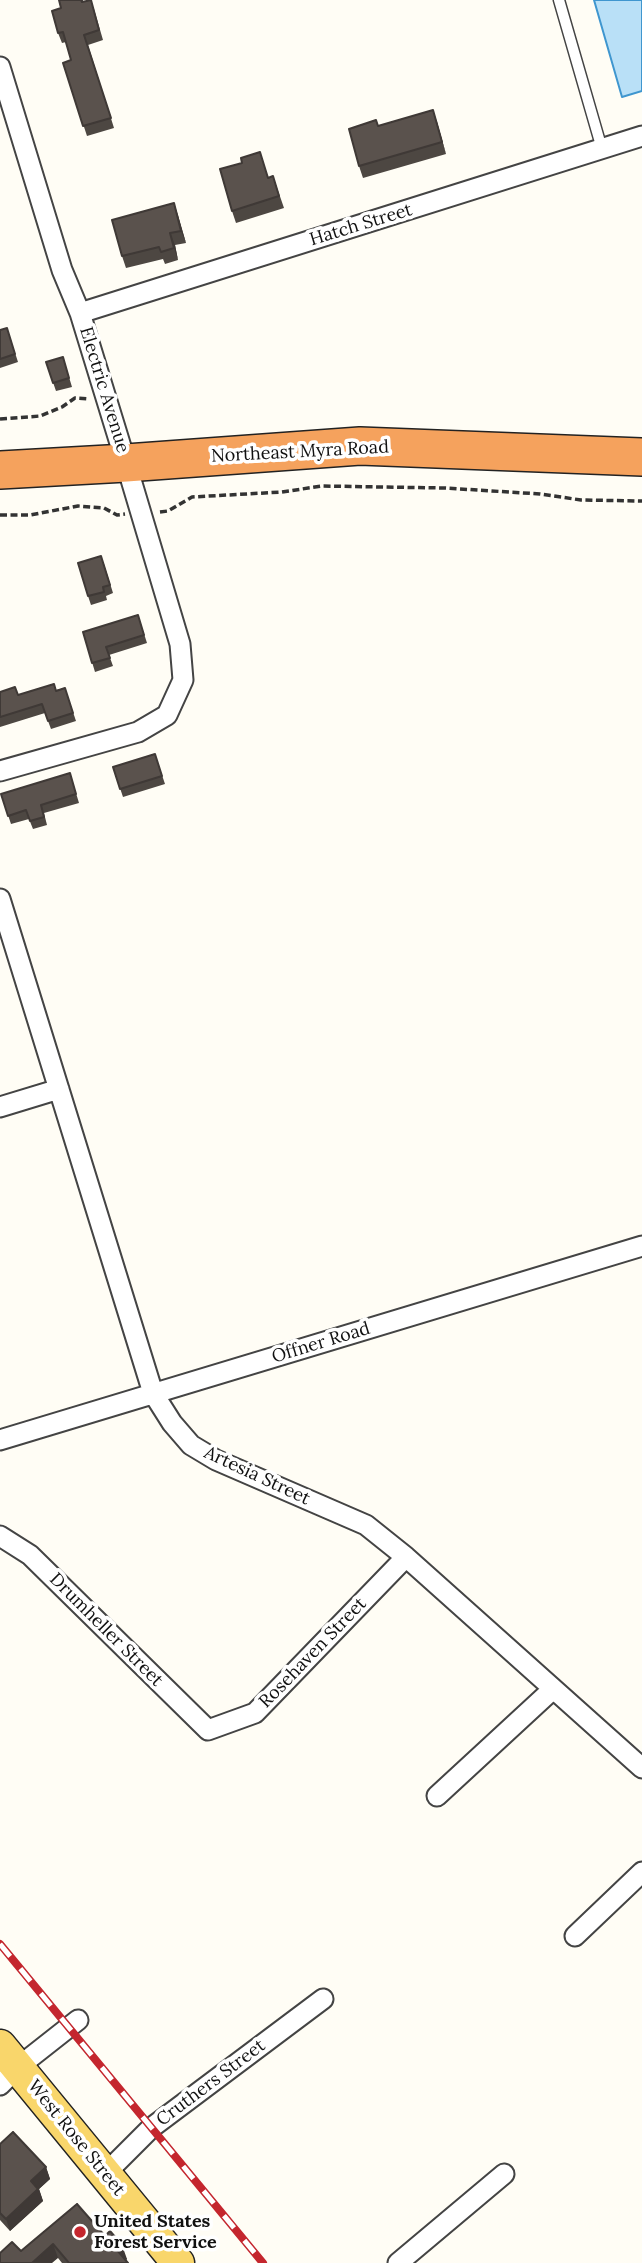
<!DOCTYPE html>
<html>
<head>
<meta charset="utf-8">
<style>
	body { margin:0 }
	canvas { display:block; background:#fffdf5 }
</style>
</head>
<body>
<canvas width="642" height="2263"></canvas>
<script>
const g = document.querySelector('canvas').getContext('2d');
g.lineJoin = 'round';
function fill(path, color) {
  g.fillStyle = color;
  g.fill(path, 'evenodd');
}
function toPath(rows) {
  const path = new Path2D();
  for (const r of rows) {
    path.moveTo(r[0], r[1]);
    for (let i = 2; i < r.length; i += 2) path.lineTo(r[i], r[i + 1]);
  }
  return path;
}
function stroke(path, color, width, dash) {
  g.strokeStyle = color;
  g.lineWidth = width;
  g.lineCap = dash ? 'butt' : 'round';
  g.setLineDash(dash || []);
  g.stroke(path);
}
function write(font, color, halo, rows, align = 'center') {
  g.font = font + ' Lora,serif';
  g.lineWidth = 7;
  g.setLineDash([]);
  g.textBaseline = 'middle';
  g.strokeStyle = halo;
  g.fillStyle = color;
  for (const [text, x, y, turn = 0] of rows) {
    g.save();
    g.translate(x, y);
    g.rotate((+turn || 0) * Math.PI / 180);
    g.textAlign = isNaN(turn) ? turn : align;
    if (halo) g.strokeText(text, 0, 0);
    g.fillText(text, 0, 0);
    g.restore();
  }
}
const water = toPath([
	[594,0,642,0,642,91,622,97,594,0]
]);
fill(water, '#b9e0f7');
stroke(water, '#3f96cf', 2);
const lane = toPath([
	[559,0,602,149]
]);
const street = toPath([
	[0,67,62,270,80,313,126,463,180,644,183,680,167,715,138,732,0,771],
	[80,313,642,136],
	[0,899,153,1393,172,1423,191,1445,216,1460,366,1525,406,1557,642,1768],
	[0,1107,59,1089],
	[0,1440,642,1246],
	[0,1536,30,1555,208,1730,255,1713,406,1557],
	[437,1796,553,1689],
	[575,1936,642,1872],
	[0,2085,17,2068,78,2020],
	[105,2174,151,2128,323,1999],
	[398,2263,504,2174]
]);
const primary = toPath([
	[0,2046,178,2263]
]);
const highway = toPath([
	[0,470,126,463,360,446,642,457]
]);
stroke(lane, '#444', 13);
stroke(street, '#444', 23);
stroke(primary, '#222', 35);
stroke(highway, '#222', 40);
stroke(toPath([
	[0,419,40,416,62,407,75,398,88,399],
	[160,512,168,511,192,497,282,492,322,486,445,488,540,494,581,500,642,501],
	[0,515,30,515,78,506,104,508,117,515,125,514]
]), '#333', 3.5, [7, 3.5]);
stroke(lane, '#fff', 10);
stroke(street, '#fff', 19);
stroke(primary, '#f9d66b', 32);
stroke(highway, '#f5a25d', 37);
const rail = toPath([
	[0,1944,263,2263]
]);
stroke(rail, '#c4262e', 8);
stroke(rail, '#fff', 5, [16]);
fill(toPath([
	[59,0,83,0,83,1,94,9,103,40,88,45,114,128,87,136,63,63,71,60,66,42,62,43,58,33,61,8],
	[437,122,446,154,363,178,359,166,378,126],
	[273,176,284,208,236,223,232,211,268,178],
	[174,203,186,243,175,245,178,260,165,264,163,259,126,268,122,256],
	[7,328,18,362,0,368,0,330],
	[63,357,72,387,56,391,46,362],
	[104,564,113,593,106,596,107,600,91,605,88,596],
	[138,615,147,643,109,655,113,666,95,672,83,632],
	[65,688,76,721,51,729,45,713,0,727,0,692,18,695,56,690],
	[155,754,165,784,123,797,113,767],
	[70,773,79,803,44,813,47,825,33,829,29,819,11,824,1,794],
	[0,2144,46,2167,50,2179,39,2189,43,2201,10,2231,0,2220],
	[77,2204,105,2236,127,2259,126,2260,128,2263,62,2263,58,2258,21,2251]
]), '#4d4742');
fill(toPath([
	[433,110,437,122,446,154,442,142],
	[174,203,178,215,186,243,181,231],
	[170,233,175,245,178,260,174,248],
	[46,2167,50,2179,39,2189,43,2201,10,2231,6,2219,31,2181],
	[53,2244,58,2258,52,2263,32,2263],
	[122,2245,127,2259,123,2263,117,2250]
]), '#3f3936');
const building = toPath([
	[59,0,81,0,82,2,91,0,99,30,84,35,111,118,83,126,63,63,71,60,63,32,58,33,52,11,61,8,59,0],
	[433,110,442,142,359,166,349,129,376,120,378,126,433,110],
	[260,152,268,178,273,176,279,196,232,211,220,169,242,163,241,158,260,152],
	[174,203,181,231,170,233,174,248,161,252,159,247,122,256,112,220,174,203],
	[7,328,15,354,0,359,0,330,7,328],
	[63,357,69,378,53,383,46,362,63,357],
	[101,556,110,585,103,587,104,592,88,596,78,563,101,556],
	[138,615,144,635,106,647,110,658,92,663,83,632,138,615],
	[54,684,56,691,65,688,73,713,48,721,42,704,0,717,0,692,15,687,18,695,54,684],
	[155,754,162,776,120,789,113,767,155,754],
	[70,773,76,794,41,805,44,817,30,821,26,810,8,816,1,794,70,773],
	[13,2132,46,2167,31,2181,38,2189,6,2219,0,2213,0,2144,13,2132],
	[77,2204,105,2236,110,2231,122,2245,117,2250,128,2263,69,2263,53,2244,32,2263,0,2263,0,2253,12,2242,21,2251,77,2204]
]);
fill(building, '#5a524d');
stroke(building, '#3f3936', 2);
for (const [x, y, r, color] of [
	[80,2232,7,"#c4262e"]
]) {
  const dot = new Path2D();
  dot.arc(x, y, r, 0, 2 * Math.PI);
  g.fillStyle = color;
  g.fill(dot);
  stroke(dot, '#fff', 2.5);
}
write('18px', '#111', '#fff', [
	["Hatch Street",361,225,-17],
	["Electric Avenue",104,390,73],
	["Northeast Myra Road",300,452,-3],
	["Offner Road",321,1343,-17],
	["Artesia Street",257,1476,25],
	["Drumheller Street",106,1630,45],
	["Rosehaven Street",313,1653,-46],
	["Cruthers Street",211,2083,-37],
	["West Rose Street",76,2138,51]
]);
write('bold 18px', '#111', '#fff', [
	["United States",94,2222],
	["Forest Service",94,2243]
], 'left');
</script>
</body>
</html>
